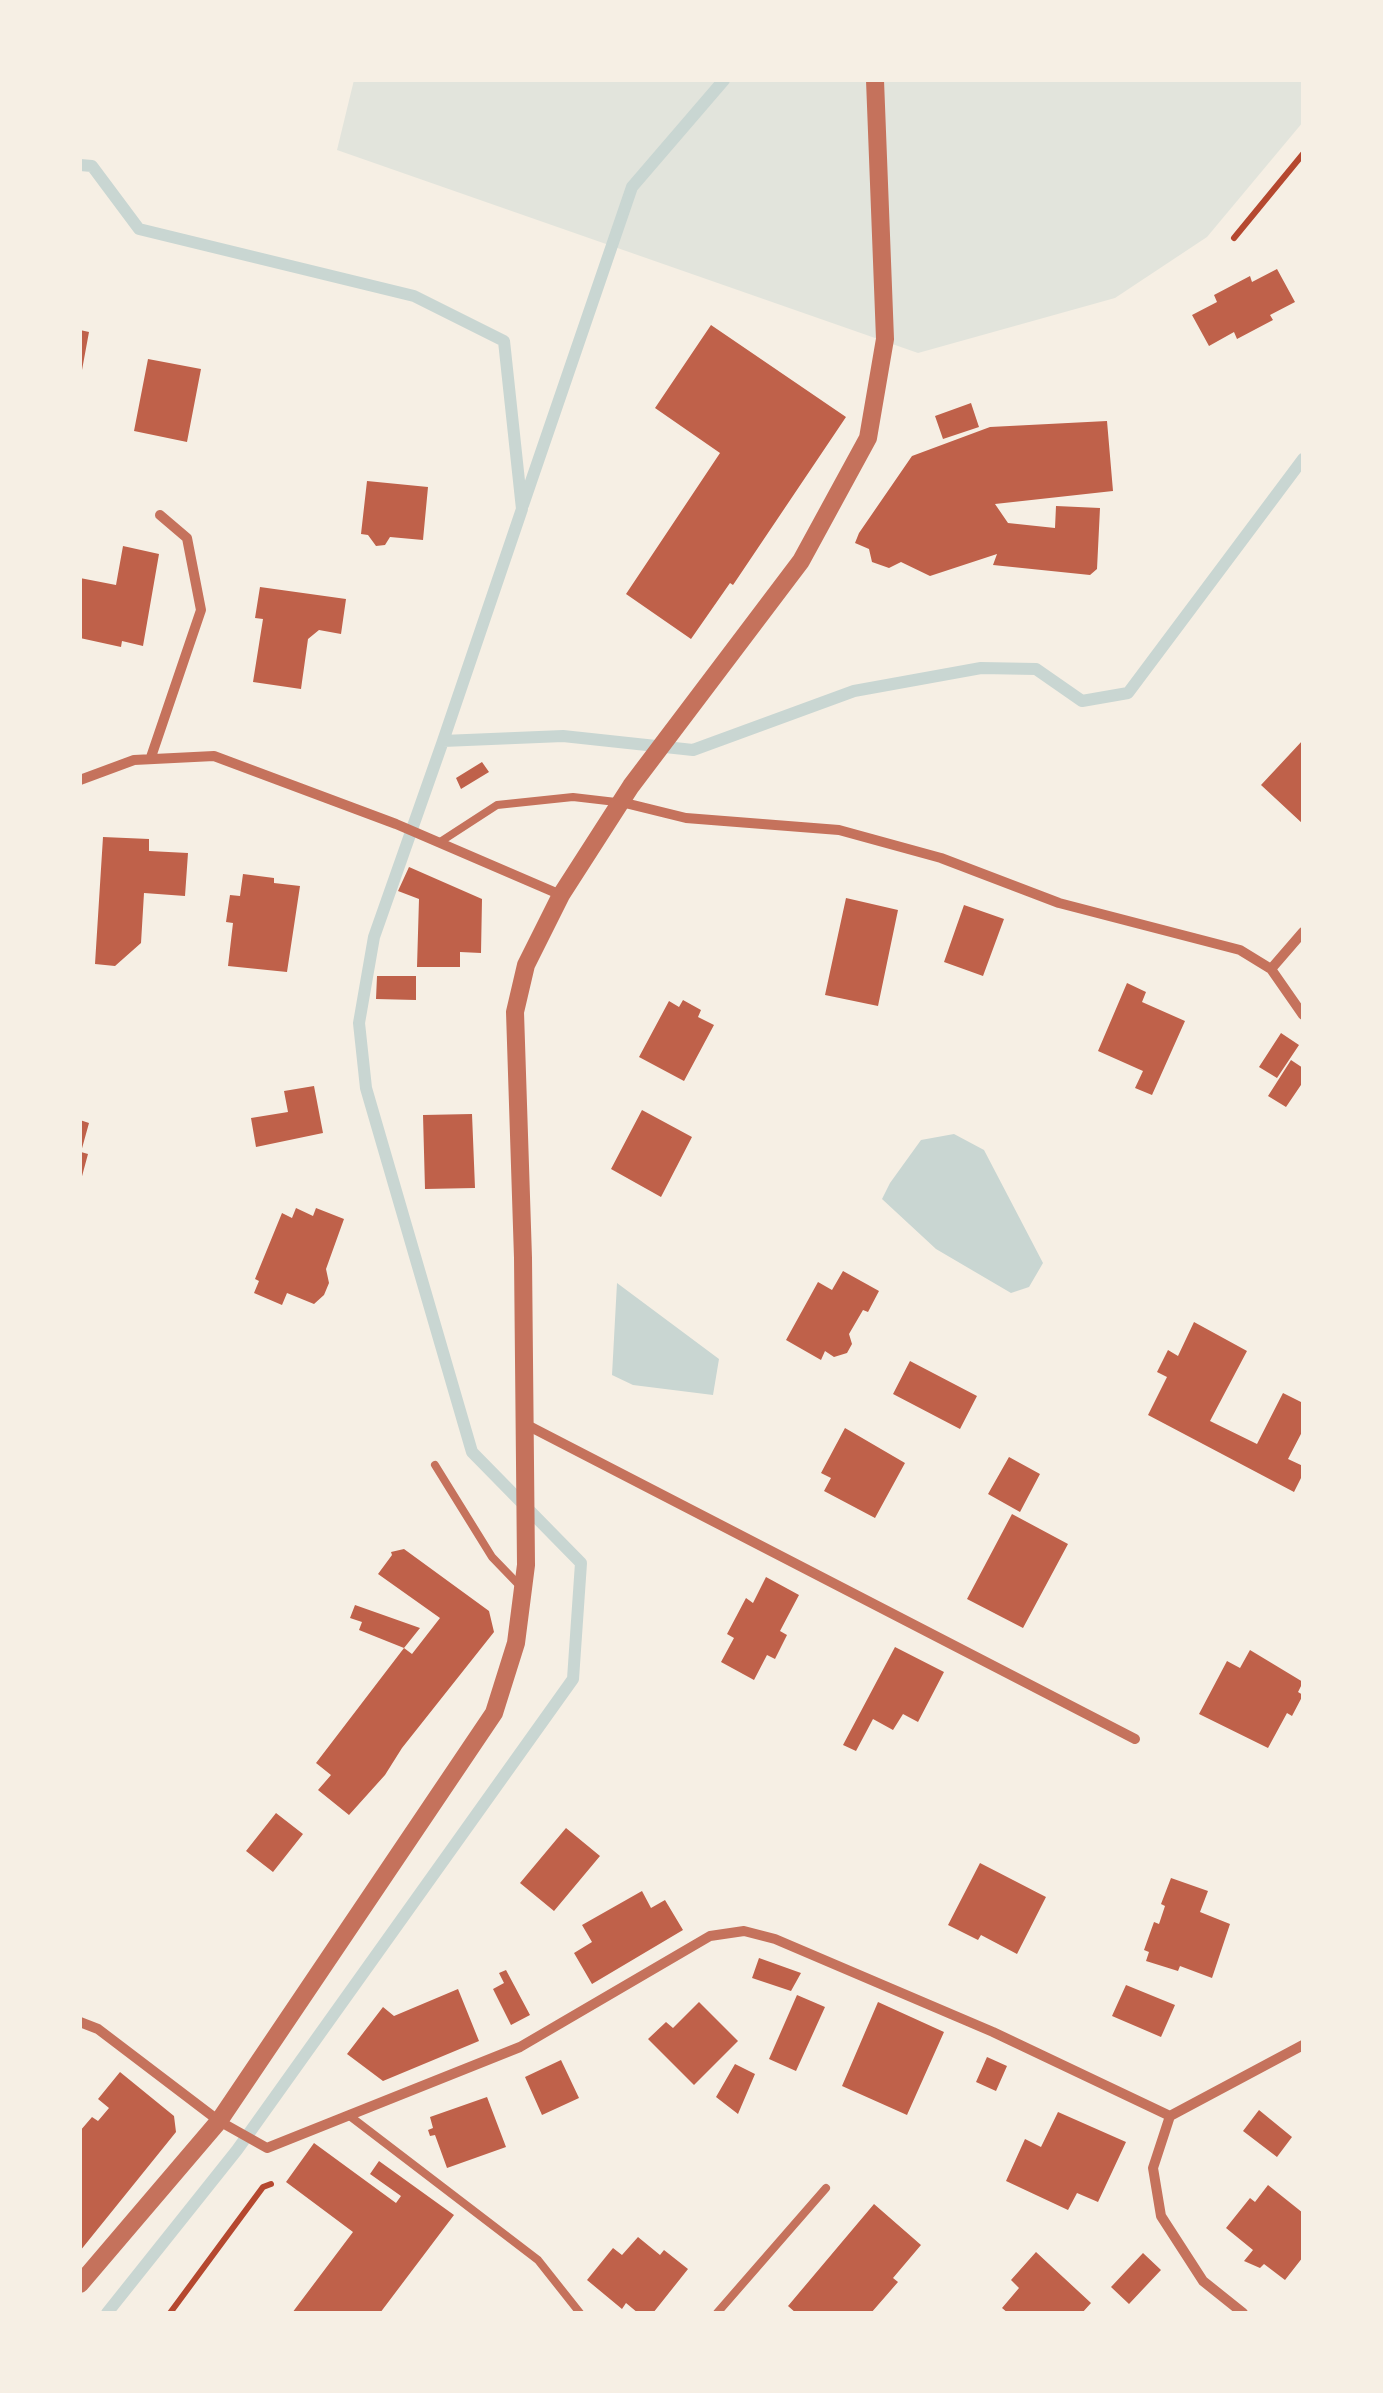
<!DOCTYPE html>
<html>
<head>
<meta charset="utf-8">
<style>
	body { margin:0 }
	#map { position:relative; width:1383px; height:2393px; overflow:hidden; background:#f6efe4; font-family:"PT Sans Narrow",sans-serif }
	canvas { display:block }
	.frame { position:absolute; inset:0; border:82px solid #f6efe4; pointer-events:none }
</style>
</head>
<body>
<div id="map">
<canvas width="1383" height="2393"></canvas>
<div class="frame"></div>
</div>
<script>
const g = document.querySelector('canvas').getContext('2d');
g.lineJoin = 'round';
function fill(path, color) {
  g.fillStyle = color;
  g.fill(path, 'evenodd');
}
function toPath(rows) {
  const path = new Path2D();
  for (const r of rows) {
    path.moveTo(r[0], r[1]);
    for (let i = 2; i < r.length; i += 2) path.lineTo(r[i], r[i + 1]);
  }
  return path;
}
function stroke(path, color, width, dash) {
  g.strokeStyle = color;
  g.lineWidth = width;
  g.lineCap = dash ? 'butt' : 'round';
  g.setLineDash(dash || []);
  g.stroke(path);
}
fill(toPath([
	[354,80,1303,80,1303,122,1207,237,1115,298,918,353,337,150]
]), '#e2e4dc');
fill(toPath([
	[954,1134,984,1150,1043,1263,1029,1287,1011,1293,936,1249,882,1199,890,1183,921,1140],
	[617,1283,719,1359,713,1395,633,1385,612,1375]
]), '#c9d6d2');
stroke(toPath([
	[80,165,92,166,139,229,414,296,504,341,522,509,443,741],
	[523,505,632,187,724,80],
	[107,2313,237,2150,573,1679,581,1563,472,1452,366,1088,359,1023,374,937,443,741,563,736,693,750,854,691,981,668,1036,669,1082,701,1128,693,1303,459]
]), '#c9d6d2', 12);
fill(toPath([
	[1277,269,1295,302,1270,315,1273,320,1237,339,1234,332,1209,346,1192,315,1217,302,1214,295,1250,276,1252,282],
	[711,325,846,417,733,585,730,583,691,639,626,594,720,453,655,408],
	[80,330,89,332,82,370,80,369],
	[148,359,201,369,187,442,134,431],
	[971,403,979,427,943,439,935,416],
	[1107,421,1113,491,995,504,1008,523,1055,528,1056,506,1100,508,1097,569,1090,575,993,565,997,554,930,576,901,562,889,568,872,562,869,549,855,543,859,533,912,456,990,427],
	[367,481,428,487,423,540,390,537,385,545,376,546,368,535,361,534],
	[123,546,159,554,143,646,122,641,121,647,80,638,80,578,116,585],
	[260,587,346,599,341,634,319,630,308,639,301,689,253,682,263,619,255,618],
	[1303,740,1303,824,1261,785],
	[482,762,489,772,461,789,456,778],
	[103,837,149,839,149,851,188,853,185,896,144,893,141,943,115,966,95,964],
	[409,867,482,899,481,953,460,952,460,967,417,967,419,899,398,891],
	[243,874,274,878,274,883,300,886,287,972,228,966,233,923,226,922,230,895,240,896],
	[846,898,898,910,878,1006,825,995],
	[964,905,1004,919,983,976,944,962],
	[377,976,416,976,416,1000,376,999],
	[1127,983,1146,992,1142,1002,1185,1021,1152,1095,1135,1088,1143,1071,1098,1051],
	[683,1000,701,1010,698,1017,714,1025,684,1081,639,1057,669,1001,679,1007],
	[1281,1033,1299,1045,1277,1078,1259,1067],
	[1291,1060,1303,1068,1303,1082,1286,1107,1268,1096],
	[314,1086,323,1133,256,1147,251,1118,288,1112,284,1091],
	[642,1110,692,1137,661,1197,611,1169],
	[472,1114,475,1188,425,1189,423,1115],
	[80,1120,89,1123,81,1152,88,1154,81,1180],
	[296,1208,313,1216,316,1208,344,1219,326,1269,329,1283,324,1295,314,1304,287,1293,282,1305,254,1293,259,1281,255,1279,282,1213,292,1218],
	[843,1271,879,1291,868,1312,863,1310,849,1334,852,1344,847,1353,834,1357,825,1351,821,1360,786,1340,818,1282,832,1290],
	[1194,1322,1247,1351,1210,1421,1257,1444,1283,1393,1303,1403,1303,1430,1288,1459,1303,1466,1303,1474,1294,1492,1148,1415,1167,1377,1157,1372,1168,1350,1178,1356],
	[910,1361,977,1396,960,1429,893,1394],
	[845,1428,905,1463,875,1518,824,1491,831,1478,821,1473],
	[1009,1457,1040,1474,1020,1512,988,1494],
	[1012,1514,1068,1544,1023,1628,967,1599],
	[404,1549,489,1611,494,1632,402,1748,385,1775,349,1815,318,1790,331,1775,316,1763,404,1648,359,1630,362,1622,350,1618,355,1605,420,1628,404,1648,412,1654,440,1618,378,1574,392,1555,391,1552],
	[766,1577,799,1595,780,1631,787,1635,775,1659,767,1655,754,1680,721,1662,734,1638,727,1634,746,1598,753,1603],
	[895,1647,944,1672,918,1722,903,1714,893,1730,873,1719,856,1751,843,1745],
	[1250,1650,1303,1682,1298,1692,1303,1695,1292,1716,1287,1713,1268,1748,1199,1714,1227,1661,1240,1668],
	[276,1813,303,1834,273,1872,246,1851],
	[566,1828,600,1856,554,1911,520,1883],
	[980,1863,1046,1897,1017,1954,981,1935,978,1940,948,1925],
	[1171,1878,1208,1891,1200,1912,1230,1924,1212,1978,1180,1966,1178,1971,1146,1961,1149,1952,1144,1950,1154,1922,1159,1924,1165,1906,1161,1904],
	[642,1891,651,1908,665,1900,683,1930,592,1984,574,1953,592,1942,582,1925],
	[759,1958,801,1973,791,1991,752,1978],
	[506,1970,530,2015,511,2025,493,1989,504,1983,499,1973],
	[1126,1985,1175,2005,1161,2037,1112,2016],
	[458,1989,479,2041,383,2081,347,2054,383,2007,394,2016],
	[797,1995,825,2007,796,2071,769,2059],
	[699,2002,738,2041,694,2085,648,2039,666,2022,673,2028],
	[878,2002,944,2032,907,2115,842,2086],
	[987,2057,1007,2066,996,2091,976,2082],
	[561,2060,579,2098,542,2115,525,2077],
	[735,2064,755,2074,738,2114,716,2097],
	[120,2072,174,2116,176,2132,80,2251,80,2131,92,2117,98,2121,109,2108,98,2099],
	[487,2097,506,2147,447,2168,435,2135,430,2136,428,2130,433,2128,430,2117],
	[1259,2110,1292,2137,1277,2157,1243,2131],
	[1058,2112,1126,2142,1098,2202,1077,2193,1068,2210,1006,2181,1025,2139,1041,2147],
	[314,2143,396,2203,401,2196,370,2174,379,2161,454,2215,380,2313,292,2313,353,2232,286,2182],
	[1268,2185,1303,2213,1303,2257,1285,2280,1264,2264,1260,2268,1244,2261,1253,2250,1226,2228,1250,2198,1255,2202],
	[874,2204,921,2245,893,2278,898,2282,871,2313,796,2313,788,2306],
	[638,2237,660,2255,664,2250,688,2269,653,2313,638,2313,626,2303,622,2309,587,2280,613,2248,622,2255],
	[1036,2252,1091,2303,1082,2313,1008,2313,1002,2308,1019,2288,1011,2280],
	[1143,2253,1161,2270,1129,2304,1111,2287]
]), '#bf614a');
stroke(toPath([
	[1234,238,1303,154],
	[170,2313,263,2187,271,2184]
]), '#b5482f', 6);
stroke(toPath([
	[440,842,497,805,573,797,616,802],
	[435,1465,492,1557,520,1586],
	[351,2117,538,2260,580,2313],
	[717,2313,826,2188]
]), '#c5725c', 8);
stroke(toPath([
	[151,757,201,610,187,538,160,515],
	[80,780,134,760,214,756,396,824,561,895],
	[621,802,686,818,839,830,941,858,1059,903,1240,950,1271,969,1303,1015],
	[1271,969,1303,932],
	[525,1424,1135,1739],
	[80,2022,98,2029,219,2121,267,2148,520,2047,710,1936,744,1931,775,1939,993,2032,1170,2116],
	[1243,2313,1203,2281,1161,2216,1153,2168,1170,2116,1303,2045]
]), '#c5725c', 10);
stroke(toPath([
	[80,2284,219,2121,494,1713,516,1643,526,1565,523,1258,515,1012,526,965,561,895,631,786,801,561,868,438,885,339,875,80]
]), '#c5725c', 18);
</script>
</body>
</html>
